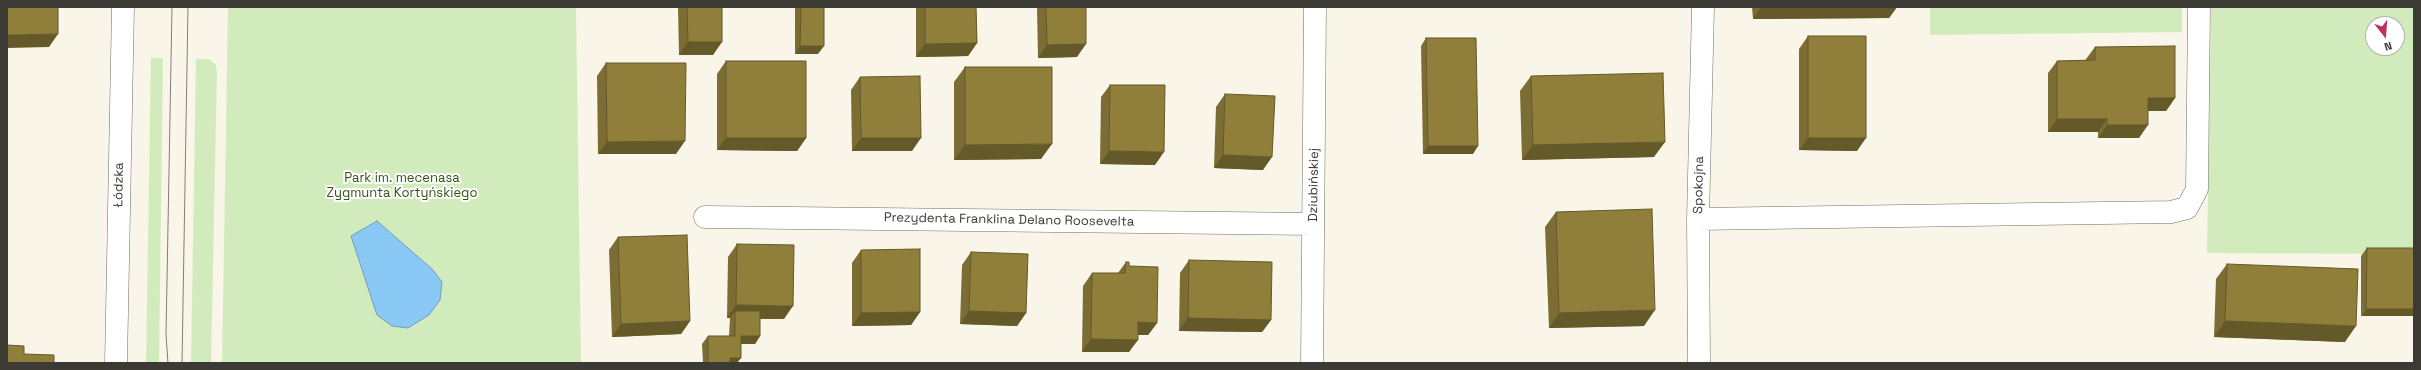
<!DOCTYPE html>
<html>
<head>
<meta charset="utf-8">
<style>
	body { margin:0 }
	#map { position:relative; width:2421px; height:370px; overflow:hidden; background:#f9f6e9; font-family:"Space Grotesk",sans-serif }
	canvas { display:block }
	.frame { position:absolute; inset:0; border:8px solid #3c3a35; pointer-events:none }
	.north { position:absolute; left:2365px; top:16px; width:40px; height:40px; box-sizing:border-box; background:#fff; border:1px solid #b1b0ae; border-radius:50%; rotate:163deg; font-size:11px; font-weight:700; line-height:16px; text-align:center; color:#3c3a35 }
	.north::after { content:''; display:block; margin:auto; width:14px; height:18px; background:#bf305c; clip-path:polygon(50% 0,100% 100%,50% 72%,0 100%) }
</style>
</head>
<body>
<div id="map">
<canvas width="2421" height="370"></canvas>
<div class="frame"></div>
<div class="north">N</div>
</div>
<script>
const g = document.querySelector('canvas').getContext('2d');
g.lineJoin = 'round';
function fill(path, color) {
  g.fillStyle = color;
  g.fill(path, 'evenodd');
}
function toPath(rows) {
  const path = new Path2D();
  for (const r of rows) {
    path.moveTo(r[0], r[1]);
    for (let i = 2; i < r.length; i += 2) path.lineTo(r[i], r[i + 1]);
  }
  return path;
}
function stroke(path, color, width, dash) {
  g.strokeStyle = color;
  g.lineWidth = width;
  g.lineCap = dash ? 'butt' : 'round';
  g.setLineDash(dash || []);
  g.stroke(path);
}
function write(font, color, halo, rows, align = 'center') {
  g.font = font + ' "Space Grotesk",sans-serif';
  g.lineWidth = 4;
  g.setLineDash([]);
  g.textBaseline = 'middle';
  g.strokeStyle = halo;
  g.fillStyle = color;
  for (const [text, x, y, turn = 0] of rows) {
    g.save();
    g.translate(x, y);
    g.rotate((+turn || 0) * Math.PI / 180);
    g.textAlign = isNaN(turn) ? turn : align;
    if (halo) g.strokeText(text, 0, 0);
    g.fillText(text, 0, 0);
    g.restore();
  }
}
fill(toPath([
	[228,7,576,7,581,363,222,363],
	[1930,7,2182,7,2182,32,1930,35],
	[2211,7,2414,7,2414,254,2207,253],
	[2373,24,2397,24,2397,48,2373,48],
	[151,58,163,58,159,363,146,363],
	[196,59,209,59,216,65,217,74,211,363,191,363]
]), '#d1ebbc');
const water = toPath([
	[377,221,432,269,442,282,440,300,429,315,408,328,392,326,377,315,351,236,377,221]
]);
fill(water, '#8ac8f5');
stroke(water, '#739dbb', 1);
const street = toPath([
	[705,217,1313,224],
	[1698,219,2171,212,2187,208,2197,189,2199,7],
	[1312,363,1315,7],
	[1699,363,1698,219,1703,7]
]);
const secondary = toPath([
	[116,363,123,7]
]);
stroke(street, '#706e62', 23);
stroke(secondary, '#706e62', 23);
stroke(street, '#fff', 22);
stroke(secondary, '#fff', 22);
stroke(toPath([
	[168,363,166,335,172,7],
	[182,363,188,7]
]), '#7f7d75', 1);
fill(toPath([
	[678,7,722,7,713,55,679,55],
	[795,7,824,7,818,54,795,54],
	[916,7,976,7,977,43,968,56,916,57],
	[1037,7,1086,7,1077,57,1038,58],
	[1752,7,1897,7,1889,18,1753,19],
	[1808,36,1857,151,1799,150,1799,49],
	[1426,38,1473,154,1423,154,1421,46],
	[2095,47,2175,98,2166,111,2148,111,2139,138,2098,138,2098,132,2048,132,2048,73,2057,61,2086,60,2086,59],
	[726,61,806,138,797,151,717,150,717,74],
	[606,63,676,154,598,154,597,76],
	[965,67,1041,159,954,160,954,82],
	[1531,76,1654,157,1522,160,1520,91],
	[860,77,912,151,852,151,851,90],
	[1110,85,1155,165,1100,164,1101,97],
	[1225,94,1263,170,1214,168,1216,107],
	[1556,212,1644,326,1549,328,1545,227],
	[618,237,690,321,681,334,612,337,609,250],
	[737,244,784,319,760,319,760,336,755,344,741,344,737,363,703,363,702,344,708,336,729,336,730,318,727,318,728,257],
	[2367,248,2414,248,2361,316,2361,256],
	[861,250,920,312,911,325,852,326,852,263],
	[971,252,1026,313,1017,326,960,324,962,265],
	[1189,260,1271,320,1262,332,1179,331,1180,273],
	[1126,262,1129,266,1157,323,1148,335,1138,335,1129,352,1082,352,1083,286,1092,273,1118,273],
	[2227,264,2345,342,2214,337,2216,279]
]), '#7b6d33');
fill(toPath([
	[1761,7,1897,7,1889,18,1753,19],
	[58,34,49,47,7,48,7,35],
	[688,42,722,42,713,55,679,55],
	[977,43,968,56,916,57,925,44],
	[1086,44,1077,57,1038,58,1047,45],
	[800,46,824,46,818,54,795,54],
	[2148,98,2175,98,2166,111,2139,111],
	[2057,119,2107,119,2098,132,2048,132],
	[2107,125,2148,125,2139,138,2098,138],
	[726,138,806,138,797,151,717,150],
	[861,138,921,138,912,151,852,151],
	[1808,138,1866,138,1857,151,1799,150],
	[685,141,676,154,598,154,607,142],
	[1665,142,1654,157,1522,160,1533,145],
	[1052,144,1041,159,954,160,965,145],
	[1428,146,1478,146,1473,154,1423,154],
	[1109,151,1164,152,1155,165,1100,164],
	[1223,155,1272,157,1263,170,1214,168],
	[736,305,793,306,784,319,735,318,735,311,730,318,727,318],
	[2366,309,2414,309,2414,316,2361,316],
	[1655,310,1644,326,1549,328,1559,313],
	[969,311,1026,313,1017,326,960,324],
	[920,312,911,325,852,326,861,313],
	[1188,318,1271,320,1262,332,1179,331],
	[690,321,681,334,612,337,621,324],
	[2225,321,2356,326,2345,342,2214,337],
	[1138,322,1157,323,1148,335,1129,335],
	[741,336,760,336,755,344,735,344],
	[1091,339,1138,340,1129,352,1082,352],
	[730,358,741,358,737,363,726,363]
]), '#645929');
const building = toPath([
	[7,7,58,7,58,34,7,35,7,7],
	[687,7,722,7,722,42,688,42,687,7],
	[801,7,824,7,824,46,800,46,801,7],
	[925,7,976,7,977,43,925,44,925,7],
	[1046,7,1086,7,1086,44,1047,45,1046,7],
	[1808,36,1866,36,1866,138,1808,138,1808,36],
	[1426,38,1476,38,1478,146,1428,146,1426,38],
	[2175,46,2175,98,2148,98,2148,125,2107,125,2107,119,2057,119,2057,61,2095,60,2095,47,2175,46],
	[726,61,806,61,806,138,726,138,726,61],
	[606,63,686,63,685,141,607,142,606,63],
	[965,67,1052,67,1052,144,965,145,965,67],
	[1663,73,1665,142,1533,145,1531,76,1663,73],
	[920,76,921,138,861,138,860,77,920,76],
	[1110,85,1165,85,1164,152,1109,151,1110,85],
	[1225,94,1275,96,1272,157,1223,155,1225,94],
	[1652,209,1655,310,1559,313,1556,212,1652,209],
	[687,235,690,321,621,324,618,237,687,235],
	[737,244,794,245,793,306,736,305,737,244],
	[2367,248,2414,248,2414,309,2366,309,2367,248],
	[920,249,920,312,861,313,861,250,920,249],
	[971,252,1028,254,1026,313,969,311,971,252],
	[1189,260,1272,262,1271,320,1188,318,1189,260],
	[1126,262,1129,262,1129,266,1158,267,1157,323,1138,322,1138,340,1091,339,1092,273,1125,273,1126,262],
	[2227,264,2358,269,2356,326,2225,321,2227,264],
	[735,311,760,311,760,336,741,336,741,358,730,358,730,363,708,363,708,336,735,336,735,311],
	[7,345,24,346,24,354,54,355,54,363,7,363,7,345]
]);
fill(building, '#8f7f3b');
stroke(building, '#645929', 1);
write('13px', '#345111', '#fff', [
	["Park im. mecenasa",402,178],
	["Zygmunta Kortyńskiego",402,193]
]);
write('13px', '#3c3a35', '#fff', [
	["Łódzka",119,185,-89],
	["Dziubińskiej",1314,185,-89],
	["Spokojna",1699,185,-89],
	["Prezydenta Franklina Delano Roosevelta",1009,220,1]
]);
</script>
</body>
</html>
